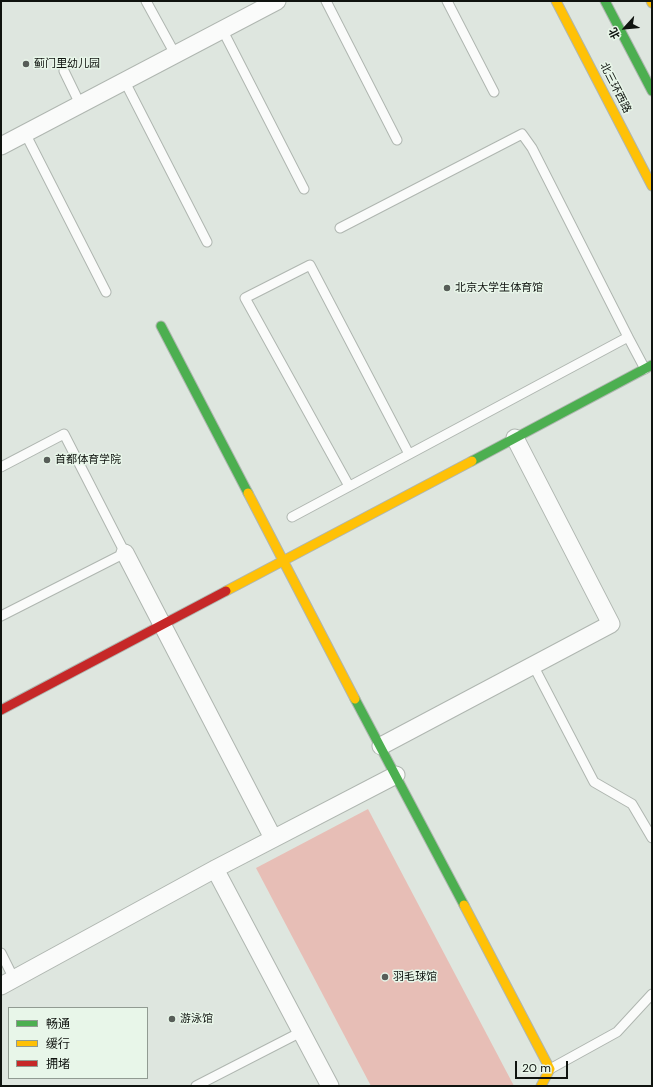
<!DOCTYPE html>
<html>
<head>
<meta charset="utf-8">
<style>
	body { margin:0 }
	#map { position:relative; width:653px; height:1087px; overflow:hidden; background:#dee6df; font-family:"DM Sans","Noto Sans SC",sans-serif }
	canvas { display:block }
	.frame { position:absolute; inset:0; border:2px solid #0f130f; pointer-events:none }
	.legend { position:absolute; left:8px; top:1007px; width:140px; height:72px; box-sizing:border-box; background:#e8f6e9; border:1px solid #919b92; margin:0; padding:5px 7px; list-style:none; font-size:12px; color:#0f130f }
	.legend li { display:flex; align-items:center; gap:8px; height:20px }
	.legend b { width:20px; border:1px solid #919b92 }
	.north { position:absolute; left:605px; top:8px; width:40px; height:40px; -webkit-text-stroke:3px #e8f6e9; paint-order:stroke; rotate:243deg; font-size:11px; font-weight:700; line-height:16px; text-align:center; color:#0f130f }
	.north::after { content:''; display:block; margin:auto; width:14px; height:18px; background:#0f130f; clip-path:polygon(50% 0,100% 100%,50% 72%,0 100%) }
	.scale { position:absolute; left:515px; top:1061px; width:53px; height:18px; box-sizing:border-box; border:2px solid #0f130f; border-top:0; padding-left:5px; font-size:12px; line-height:14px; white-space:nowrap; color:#0f130f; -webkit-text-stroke:3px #e8f6e9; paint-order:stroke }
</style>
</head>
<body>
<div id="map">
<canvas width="653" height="1087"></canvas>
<div class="frame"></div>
<ul class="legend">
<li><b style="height:5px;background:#4caf50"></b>畅通</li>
<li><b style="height:5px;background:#ffc107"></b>缓行</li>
<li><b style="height:5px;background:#c62828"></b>拥堵</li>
</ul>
<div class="north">北</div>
<div class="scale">20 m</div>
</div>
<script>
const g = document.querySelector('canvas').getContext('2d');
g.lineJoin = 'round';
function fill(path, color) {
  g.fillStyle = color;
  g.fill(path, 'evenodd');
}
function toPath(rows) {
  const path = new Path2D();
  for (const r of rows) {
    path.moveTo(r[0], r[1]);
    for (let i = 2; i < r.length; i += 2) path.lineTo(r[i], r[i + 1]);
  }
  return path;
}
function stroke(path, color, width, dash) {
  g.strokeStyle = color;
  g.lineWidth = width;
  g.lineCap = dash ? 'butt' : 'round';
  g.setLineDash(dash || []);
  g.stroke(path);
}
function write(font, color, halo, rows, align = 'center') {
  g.font = font + ' "DM Sans","Noto Sans SC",sans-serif';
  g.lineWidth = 3;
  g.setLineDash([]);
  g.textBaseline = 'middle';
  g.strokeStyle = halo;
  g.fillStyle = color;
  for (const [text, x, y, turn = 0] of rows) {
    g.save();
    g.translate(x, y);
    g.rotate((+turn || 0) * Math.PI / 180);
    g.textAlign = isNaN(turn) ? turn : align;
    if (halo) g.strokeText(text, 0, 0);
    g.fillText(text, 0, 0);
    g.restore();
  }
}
fill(toPath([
	[368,809,514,1086,371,1086,256,868]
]), '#e7beb6');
const lane = toPath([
	[146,1,175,54],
	[326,1,397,140],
	[447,1,494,92],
	[222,29,304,189],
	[64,71,80,104],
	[124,80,207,242],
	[25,133,106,292],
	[628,337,645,369],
	[1,467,64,434,125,553,1,616],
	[349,486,245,298,310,265,409,454],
	[292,517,628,337,532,148,522,134,340,228],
	[533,665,594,782,632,804,652,838],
	[1,953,14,979],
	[550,1069,617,1032,652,994],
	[196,1086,301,1032]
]);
const street = toPath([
	[1,146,277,1],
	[125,553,273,838],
	[381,746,611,624,515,438],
	[215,869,330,1086],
	[1,986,215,869,396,775]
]);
const fast = toPath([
	[605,1,652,91],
	[161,326,248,493],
	[472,461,652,365],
	[355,699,464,905]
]);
const slow = toPath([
	[556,1,652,186],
	[651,1,652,3],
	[248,493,355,699],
	[226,591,472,461],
	[464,905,550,1069,541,1086]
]);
const jam = toPath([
	[1,710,226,591]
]);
stroke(lane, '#afb6b0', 11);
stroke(street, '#afb6b0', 19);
stroke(fast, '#afb6b0', 11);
stroke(slow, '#afb6b0', 11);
stroke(jam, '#afb6b0', 11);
stroke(lane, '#fafbfa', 9);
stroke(street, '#fafbfa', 17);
stroke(fast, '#4caf50', 9);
stroke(slow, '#ffc107', 9);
stroke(jam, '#c62828', 9);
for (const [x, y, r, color] of [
	[26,64,4,"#575d58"],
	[447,288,4,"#575d58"],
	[47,460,4,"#575d58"],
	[385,977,4,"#575d58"],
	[172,1019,4,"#575d58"]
]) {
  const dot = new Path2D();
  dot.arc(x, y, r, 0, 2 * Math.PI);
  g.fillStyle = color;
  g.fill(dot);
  stroke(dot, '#e8f6e9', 1.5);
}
write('11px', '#0f130f', '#e8f6e9', [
	["蓟门里幼儿园",34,64],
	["北京大学生体育馆",455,288],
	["首都体育学院",55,460],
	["羽毛球馆",393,977],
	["游泳馆",180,1019]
], 'left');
write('11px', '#0f130f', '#e8f6e9', [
	["北三环西路",615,88,63]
]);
</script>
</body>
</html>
